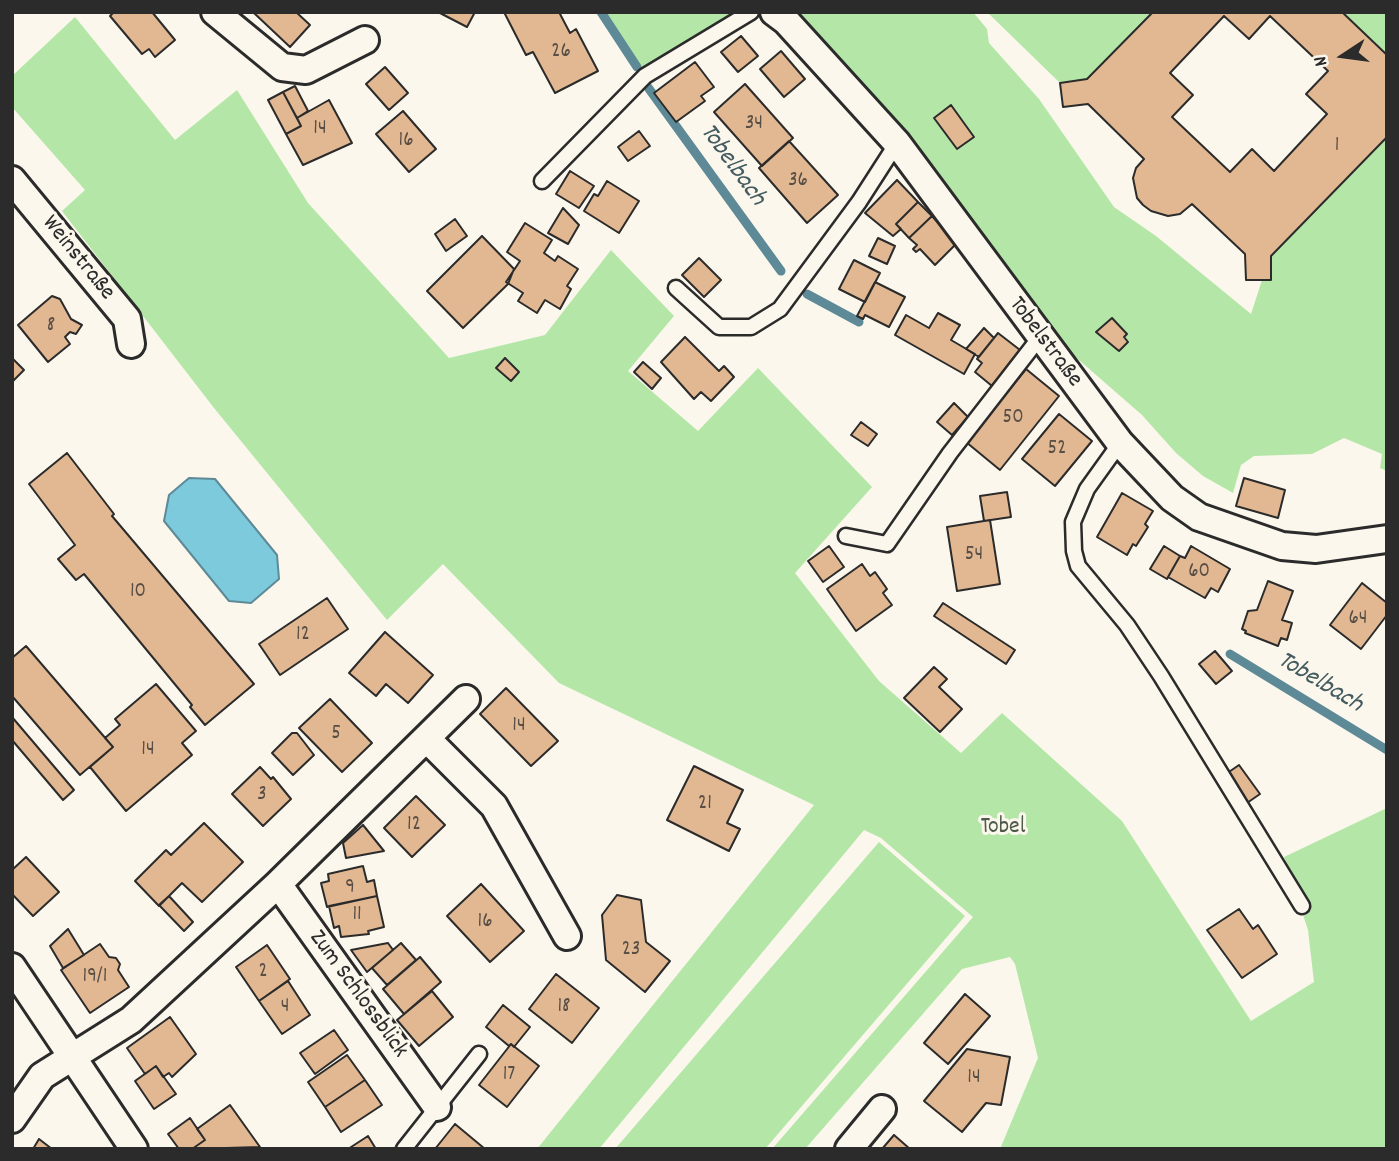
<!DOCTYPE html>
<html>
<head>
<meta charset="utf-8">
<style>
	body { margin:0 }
	#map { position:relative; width:1399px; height:1161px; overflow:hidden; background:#fbf7ec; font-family:Dekko,sans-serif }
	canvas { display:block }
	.frame { position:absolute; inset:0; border:14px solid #2b2b2b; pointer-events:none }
	.north { position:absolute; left:1308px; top:21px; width:70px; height:70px; -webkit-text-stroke:5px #fbf7ec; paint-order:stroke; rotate:257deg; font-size:19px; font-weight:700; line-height:28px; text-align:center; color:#2b2b2b }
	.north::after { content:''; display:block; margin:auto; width:24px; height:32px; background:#2b2b2b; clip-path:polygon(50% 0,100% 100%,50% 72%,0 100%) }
</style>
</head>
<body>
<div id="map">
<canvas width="1399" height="1161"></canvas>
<div class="frame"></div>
<div class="north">N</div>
</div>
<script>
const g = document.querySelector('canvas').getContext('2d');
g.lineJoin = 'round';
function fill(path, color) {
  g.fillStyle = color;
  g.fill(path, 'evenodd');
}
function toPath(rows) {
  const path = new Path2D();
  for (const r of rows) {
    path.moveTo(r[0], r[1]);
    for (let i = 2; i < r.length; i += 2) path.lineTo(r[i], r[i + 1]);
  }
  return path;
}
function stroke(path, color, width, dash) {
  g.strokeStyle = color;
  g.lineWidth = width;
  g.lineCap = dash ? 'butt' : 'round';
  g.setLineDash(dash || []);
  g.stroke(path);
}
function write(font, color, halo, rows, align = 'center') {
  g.font = font + ' Dekko,sans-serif';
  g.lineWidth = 6;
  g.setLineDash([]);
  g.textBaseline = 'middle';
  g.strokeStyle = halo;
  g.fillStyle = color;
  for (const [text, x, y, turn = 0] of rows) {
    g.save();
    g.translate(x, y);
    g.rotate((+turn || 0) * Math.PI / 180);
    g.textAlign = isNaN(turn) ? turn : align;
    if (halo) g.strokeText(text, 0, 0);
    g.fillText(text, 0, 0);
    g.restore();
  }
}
fill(toPath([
	[605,12,732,12,726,22,643,69],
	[793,12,973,12,987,29,989,43,1039,99,1114,207,1156,236,1251,314,1262,280,1271,280,1271,256,1387,137,1387,471,1380,468,1382,454,1344,438,1312,454,1254,456,1241,465,1233,493,1203,476,1176,453,1142,415,1072,354],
	[987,12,1153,12,1087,79,1060,83],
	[1342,12,1387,12,1387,55],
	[75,17,175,140,237,90,308,203,449,358,545,335,611,250,674,316,628,371,698,431,758,368,872,487,795,573,879,681,961,753,1002,713,1122,821,1251,1021,1314,982,1308,930,1284,857,1387,808,1387,1149,1000,1149,1038,1058,1015,964,1010,957,962,969,805,1149,772,1149,973,917,881,838,864,830,599,1149,537,1149,814,805,559,683,443,564,387,620,214,408,62,211,85,190,12,107,12,76],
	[879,842,965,916,765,1149,615,1149]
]), '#b4e7a7');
const water = toPath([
	[189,478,215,479,277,555,279,579,251,603,229,601,164,521,169,495,189,478]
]);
fill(water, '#7ecadd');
stroke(water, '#5d8a96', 2);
stroke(toPath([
	[601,12,637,67],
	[647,86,781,271],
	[807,294,859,322],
	[1230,654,1387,750]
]), '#5d8a96', 9);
const building = toPath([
	[114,12,152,12,175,40,155,57,149,49,142,54,110,16,114,12],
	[296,12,310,25,290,47,254,13,296,12],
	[438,12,475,12,467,27,438,12],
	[507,12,559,12,570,33,576,29,598,71,555,93,533,52,526,55,505,14,507,12],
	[1153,12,1342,12,1387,55,1387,137,1271,256,1271,280,1246,280,1245,254,1192,204,1180,214,1168,216,1151,211,1143,205,1137,198,1133,178,1136,168,1144,159,1088,104,1063,107,1060,83,1087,79,1153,12],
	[1224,16,1249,39,1270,16,1328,71,1306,94,1327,114,1274,171,1252,149,1230,172,1172,117,1193,95,1170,73,1224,16],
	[741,36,758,56,738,72,721,52,741,36],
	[781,51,805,79,784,97,760,69,781,51],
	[695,62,714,87,701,96,705,101,676,122,654,93,695,62],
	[385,67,408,93,389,110,366,84,385,67],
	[745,84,793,138,762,166,714,112,745,84],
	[295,86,308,111,297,118,283,92,295,86],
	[283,92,301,126,286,134,268,100,283,92],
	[329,100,352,143,303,165,286,134,301,126,297,118,329,100],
	[951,105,974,137,957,149,934,118,951,105],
	[403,111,436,149,409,172,376,134,403,111],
	[639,131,650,146,628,161,618,147,639,131],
	[789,141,838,195,807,223,759,168,789,141],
	[570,171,594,186,579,208,556,194,570,171],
	[897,180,918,202,896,224,901,229,893,236,865,213,897,180],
	[607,181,639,201,619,233,584,211,594,194,598,196,607,181],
	[918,202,932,216,909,238,896,224,918,202],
	[563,208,579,225,568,244,548,233,563,208],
	[932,216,957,243,935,265,920,249,916,252,913,249,917,245,909,238,932,216],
	[455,219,467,236,446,251,435,234,455,219],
	[525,223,552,240,544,253,555,261,558,256,578,269,567,286,571,289,560,309,545,300,537,313,518,301,523,293,506,282,520,261,507,252,525,223],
	[482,236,514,269,508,284,463,328,427,291,482,236],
	[878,238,895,246,887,264,869,256,878,238],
	[699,258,721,280,704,297,682,275,699,258],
	[854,260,880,273,865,302,839,289,854,260],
	[875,282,905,297,889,327,865,315,863,319,857,316,875,282],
	[52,296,60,299,71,319,82,325,76,334,70,332,65,337,70,344,48,362,18,325,52,296],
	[938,313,960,325,951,340,975,354,964,374,895,335,906,315,929,328,938,313],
	[1112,318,1127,334,1124,337,1128,342,1119,351,1096,332,1112,318],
	[984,328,994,338,979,357,966,349,984,328],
	[998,333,1020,350,992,386,975,372,982,363,977,359,998,333],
	[685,337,719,371,724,366,734,377,711,401,701,392,694,399,661,362,685,337],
	[12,358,24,370,12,382,12,358],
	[505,358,519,372,511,381,496,368,505,358],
	[643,362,661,378,652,389,634,372,643,362],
	[1026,369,1059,396,1000,470,966,442,1026,369],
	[954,403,968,417,952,435,937,422,954,403],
	[1059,414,1092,441,1055,486,1022,459,1059,414],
	[861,422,877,434,868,446,851,435,861,422],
	[67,453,114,514,112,516,254,684,205,725,190,707,192,705,84,574,76,580,58,559,75,545,29,484,67,453],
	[1244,478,1285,490,1278,518,1236,506,1244,478],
	[1007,492,1011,517,984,521,980,496,1007,492],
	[1122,493,1153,511,1145,524,1148,527,1136,546,1133,544,1127,555,1097,537,1122,493],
	[990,520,1000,584,957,591,947,527,990,520],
	[829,546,844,567,823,582,808,561,829,546],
	[1164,546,1180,556,1167,579,1150,569,1164,546],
	[1191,546,1230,569,1218,592,1211,588,1205,598,1168,577,1180,556,1185,558,1191,546],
	[862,564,870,576,875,572,887,589,883,593,892,605,856,631,827,589,862,564],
	[1268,581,1293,591,1282,620,1292,623,1287,640,1281,638,1278,646,1245,633,1246,631,1242,629,1248,611,1257,610,1268,581],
	[1362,583,1387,603,1387,615,1361,649,1330,625,1362,583],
	[327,598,348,629,280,675,259,644,327,598],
	[943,603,1015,650,1006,664,934,616,943,603],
	[385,632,433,675,408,703,386,684,376,696,349,673,385,632],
	[26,646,113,747,80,775,12,696,12,658,26,646],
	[1215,651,1232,671,1216,684,1199,664,1215,651],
	[934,667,947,679,939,687,962,709,940,732,904,698,934,667],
	[156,684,196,731,182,743,192,755,126,811,90,767,113,747,105,738,120,725,115,719,156,684],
	[506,688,558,741,531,766,480,714,506,688],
	[330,699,372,743,342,772,299,728,330,699],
	[12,717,74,790,63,800,12,740,12,717],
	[292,733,297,733,314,755,293,775,272,753,292,733],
	[1239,765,1260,794,1247,803,1226,774,1239,765],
	[694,766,743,790,727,823,740,829,729,851,667,820,694,766],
	[260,767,271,779,273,777,291,799,263,826,232,794,260,767],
	[416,796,445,825,412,857,384,828,416,796],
	[204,823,243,862,202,902,182,883,159,906,135,881,166,850,171,855,204,823],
	[363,825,384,851,346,858,343,843,363,825],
	[26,857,59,892,33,916,12,894,12,870,26,857],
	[363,866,367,882,374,880,377,896,327,907,321,883,329,881,328,874,363,866],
	[481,884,524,931,490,962,447,916,481,884],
	[617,895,641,900,646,942,670,961,645,992,606,960,602,915,617,895],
	[169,896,193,922,184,931,159,905,169,896],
	[377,896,384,927,368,931,369,934,341,937,339,926,334,928,329,906,377,896],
	[1239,909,1253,929,1258,925,1277,954,1242,978,1207,930,1239,909],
	[68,929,84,955,63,968,50,946,68,929],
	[388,943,393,950,367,972,351,950,388,943],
	[401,943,416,960,387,985,372,968,401,943],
	[100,944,109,957,116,958,120,964,118,970,129,987,90,1013,61,970,100,944],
	[267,945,290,979,259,1001,236,967,267,945],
	[420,957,441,982,404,1014,383,989,420,957],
	[556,974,599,1008,572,1043,529,1009,556,974],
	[288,981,310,1015,282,1034,259,1001,288,981],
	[432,991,453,1017,419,1046,397,1020,432,991],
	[965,994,990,1016,948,1064,924,1043,965,994],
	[503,1005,530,1027,514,1047,511,1044,509,1046,486,1027,503,1005],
	[170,1017,196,1054,172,1077,169,1073,163,1077,156,1066,145,1074,127,1048,170,1017],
	[334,1030,348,1050,315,1074,300,1053,334,1030],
	[511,1044,539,1066,507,1107,479,1085,511,1044],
	[967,1049,1010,1057,1001,1105,986,1103,962,1132,924,1101,967,1049],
	[347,1055,365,1080,325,1107,308,1082,347,1055],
	[156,1066,176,1094,154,1109,135,1081,156,1066],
	[365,1080,382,1105,341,1132,325,1107,365,1080],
	[230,1105,260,1147,192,1149,205,1140,197,1129,230,1105],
	[190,1118,205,1140,192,1149,179,1149,168,1134,190,1118],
	[455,1124,485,1149,435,1149,455,1124],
	[894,1135,910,1149,882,1149,894,1135],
	[368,1136,376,1149,348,1149,368,1136],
	[39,1139,52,1149,33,1149,39,1139]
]);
fill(building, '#e2b892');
stroke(building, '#2b2b2b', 2);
const lane = toPath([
	[542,181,645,76,751,12],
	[676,288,719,327,751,327,780,309,859,202,897,143],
	[1120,443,1087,489,1073,522,1074,551,1078,566,1127,625,1161,676,1302,906],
	[846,536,887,544,950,453,1040,337],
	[404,1149,479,1054]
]);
const street = toPath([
	[215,12,282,67,306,70,365,40],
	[774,12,786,21,897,143,1120,443,1172,498,1199,517,1282,546,1316,549,1387,539],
	[12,180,127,319,131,344],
	[427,739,494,806,567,936],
	[278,884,466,699],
	[12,967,134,1149],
	[12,1119,42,1076,131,1020,278,884,437,1107],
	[849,1149,882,1109]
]);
stroke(lane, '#2b2b2b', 19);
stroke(street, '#2b2b2b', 32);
stroke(lane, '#fbf7ec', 14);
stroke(street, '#fbf7ec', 26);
write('21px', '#594e45', null, [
	["26",561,53],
	["34",754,125],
	["14",320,130],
	["16",406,142],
	["1",1337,147],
	["36",798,182],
	["8",51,327],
	["50",1013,419],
	["52",1057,450],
	["54",974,556],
	["60",1199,573],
	["10",138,593],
	["64",1358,620],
	["12",303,636],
	["14",519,727],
	["5",336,735],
	["14",148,751],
	["3",262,796],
	["21",705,805],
	["12",414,826],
	["9",350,889],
	["11",357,916],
	["16",485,923],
	["23",631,951],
	["2",263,973],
	["19/1",95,978],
	["4",285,1008],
	["18",564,1008],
	["17",509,1076],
	["14",974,1079]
]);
write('24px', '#2b2b2b', '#fbf7ec', [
	["Weinstraße",77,259,51],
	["Tobelstraße",1044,343,53],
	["Zum Schlossblick",357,995,54]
]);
write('24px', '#4d5a4a', '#fbf7ec', [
	["Tobel",1003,829]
]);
write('italic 26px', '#445b60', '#fbf7ec', [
	["Tobelbach",731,166,54],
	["Tobelbach",1319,684,31]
]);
</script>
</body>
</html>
